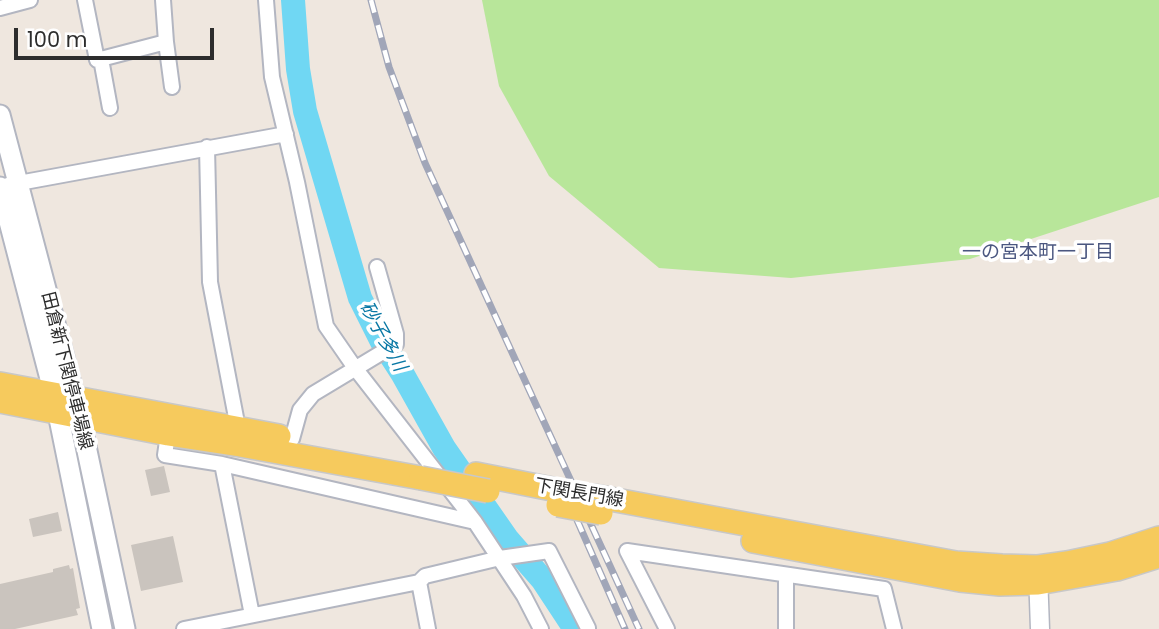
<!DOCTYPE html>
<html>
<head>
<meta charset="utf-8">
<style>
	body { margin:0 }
	#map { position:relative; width:1159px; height:629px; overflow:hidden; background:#efe7df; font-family:Poppins,sans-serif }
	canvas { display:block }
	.scale { position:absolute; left:14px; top:28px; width:200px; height:32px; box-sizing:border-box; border:4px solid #2d2d2d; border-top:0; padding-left:9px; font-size:21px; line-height:24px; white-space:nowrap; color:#2d2d2d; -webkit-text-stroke:5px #fff; paint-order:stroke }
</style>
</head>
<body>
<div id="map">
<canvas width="1159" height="629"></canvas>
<div class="scale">100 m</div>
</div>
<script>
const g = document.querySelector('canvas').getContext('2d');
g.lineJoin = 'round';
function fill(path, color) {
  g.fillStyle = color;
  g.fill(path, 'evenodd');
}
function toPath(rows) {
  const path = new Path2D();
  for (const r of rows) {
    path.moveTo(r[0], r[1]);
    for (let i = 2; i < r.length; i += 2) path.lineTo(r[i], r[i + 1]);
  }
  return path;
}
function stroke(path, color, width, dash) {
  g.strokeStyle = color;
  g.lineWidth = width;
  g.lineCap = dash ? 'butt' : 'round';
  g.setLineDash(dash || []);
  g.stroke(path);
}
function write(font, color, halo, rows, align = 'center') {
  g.font = font + ' Poppins,"Noto Sans JP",sans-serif';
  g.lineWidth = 7;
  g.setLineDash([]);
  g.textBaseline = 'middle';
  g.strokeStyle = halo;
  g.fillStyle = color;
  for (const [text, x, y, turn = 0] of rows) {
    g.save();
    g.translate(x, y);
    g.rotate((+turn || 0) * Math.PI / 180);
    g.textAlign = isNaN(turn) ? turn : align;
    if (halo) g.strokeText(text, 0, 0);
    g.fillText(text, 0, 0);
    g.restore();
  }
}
fill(toPath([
	[482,0,1159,0,1159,197,970,259,791,278,659,268,549,176,499,86]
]), '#b8e69a');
stroke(toPath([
	[293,0,298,69,305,111,360,298,382,342,402,373,444,448,508,540,542,579,575,629]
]), '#70d7f3', 24);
fill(toPath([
	[164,466,170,492,151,496,145,470],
	[58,512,62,531,33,537,29,519],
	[173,536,183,582,141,591,131,545],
	[69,565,70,569,73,568,80,608,76,609,78,615,15,629,0,629,0,584,53,572,53,569]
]), '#cac4be');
const minor = toPath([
	[85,0,97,60,166,42,163,0],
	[266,0,272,77,297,182,326,326,355,368,475,522,524,596,541,629],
	[0,8,30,0],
	[166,42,172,87],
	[101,59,110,108],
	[207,147,210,282,238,428],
	[8,185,286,134],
	[168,434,165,455,222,464,475,522],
	[292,439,300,410,313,394,396,344,396,334,377,267],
	[222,464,252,615],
	[786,575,786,629],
	[419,582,428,629],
	[184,629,419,582,425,576,500,558,549,551,588,628],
	[667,629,627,551,884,589,894,629]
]);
const tertiary = toPath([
	[1038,573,1040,629]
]);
const secondary = toPath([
	[0,115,80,418,125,629],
	[0,187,54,394,102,629]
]);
const primary = toPath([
	[0,384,279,436],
	[0,401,168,434,240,445,421,478],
	[476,474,552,489],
	[594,496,956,563,1002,566,1038,567,1067,563,1110,554,1159,538],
	[753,541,960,580,1000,584,1038,583,1072,577,1117,569,1159,556]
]);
stroke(minor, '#b3b6c1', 18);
stroke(tertiary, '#b3b6c1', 21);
stroke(secondary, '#b3b6c1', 23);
stroke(primary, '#c8c8c8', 26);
stroke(minor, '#fff', 14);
stroke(tertiary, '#fff', 18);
stroke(secondary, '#fff', 19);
stroke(primary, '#f6ca5d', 23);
const rail = toPath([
	[371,0,389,67,425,163,639,629],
	[577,520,625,629]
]);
stroke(rail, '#a1a6b8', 7);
stroke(rail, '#fff', 4.5, [13]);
const primaryBridge = toPath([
	[421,478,488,491],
	[558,505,601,513]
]);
stroke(primaryBridge, '#c8c8c8', 26, []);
stroke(primaryBridge, '#f6ca5d', 23);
write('18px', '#2d2d2d', '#fff', [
	["田倉新下関停車場線",66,371,76],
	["下関長門線",579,494,10]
]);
write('19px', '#4b5780', '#fff', [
	["一の宮本町一丁目",1038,253]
]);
write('italic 19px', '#0978a5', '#fff', [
	["砂子多川",382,337,61]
]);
</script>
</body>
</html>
